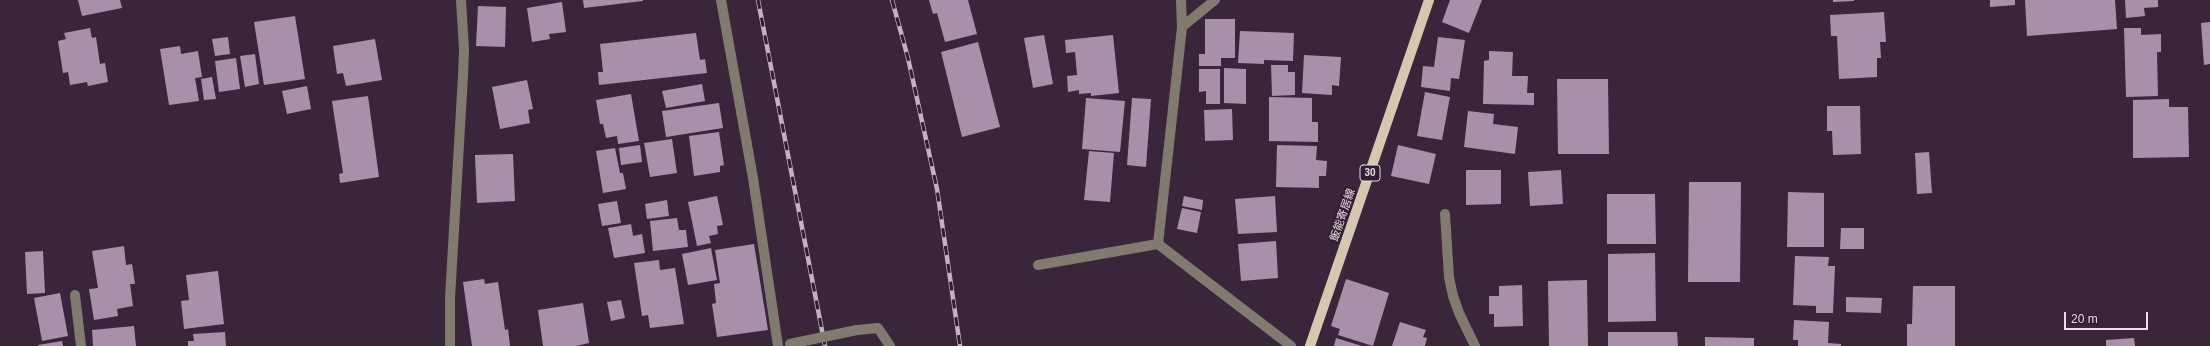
<!DOCTYPE html>
<html>
<head>
<meta charset="utf-8">
<style>
	body { margin:0 }
	#map { position:relative; width:2210px; height:346px; overflow:hidden; background:#3a263b; font-family:Helvetica,sans-serif }
	canvas { display:block }
	.scale { position:absolute; left:2064px; top:312px; width:84px; height:18px; box-sizing:border-box; border:2px solid #ebddeb; border-top:0; padding-left:5px; font-size:12px; line-height:14px; white-space:nowrap; color:#ebddeb; -webkit-text-stroke:3px #301d30; paint-order:stroke }
</style>
</head>
<body>
<div id="map">
<canvas width="2210" height="346"></canvas>
<div class="scale">20 m</div>
</div>
<script>
const g = document.querySelector('canvas').getContext('2d');
g.lineJoin = 'round';
function fill(path, color) {
  g.fillStyle = color;
  g.fill(path, 'evenodd');
}
function toPath(rows) {
  const path = new Path2D();
  for (const r of rows) {
    path.moveTo(r[0], r[1]);
    for (let i = 2; i < r.length; i += 2) path.lineTo(r[i], r[i + 1]);
  }
  return path;
}
function stroke(path, color, width, dash) {
  g.strokeStyle = color;
  g.lineWidth = width;
  g.lineCap = dash ? 'butt' : 'round';
  g.setLineDash(dash || []);
  g.stroke(path);
}
function write(font, color, halo, rows, align = 'center') {
  g.font = font + ' Helvetica,"Noto Sans JP",sans-serif';
  g.lineWidth = 4;
  g.setLineDash([]);
  g.textBaseline = 'middle';
  g.strokeStyle = halo;
  g.fillStyle = color;
  for (const [text, x, y, turn = 0] of rows) {
    g.save();
    g.translate(x, y);
    g.rotate((+turn || 0) * Math.PI / 180);
    g.textAlign = isNaN(turn) ? turn : align;
    if (halo) g.strokeText(text, 0, 0);
    g.fillText(text, 0, 0);
    g.restore();
  }
}
fill(toPath([
	[78,0,120,0,122,8,82,16],
	[583,0,643,0,643,1,584,8],
	[929,0,968,0,977,34,945,42,937,13,933,14],
	[1450,0,1482,0,1469,33,1442,22],
	[1833,0,1854,0,1854,1,1833,2],
	[1990,0,2015,0,2015,5,1990,7],
	[2025,0,2115,0,2117,29,2027,36],
	[2125,0,2158,0,2158,7,2144,8,2145,16,2126,18],
	[562,2,566,32,549,34,550,39,532,42,527,8],
	[478,6,506,7,505,47,476,46],
	[1884,12,1886,42,1880,42,1881,58,1877,58,1877,77,1839,79,1837,36,1831,36,1830,15],
	[295,16,305,79,264,85,254,22],
	[1205,19,1235,19,1235,58,1221,58,1221,66,1199,66,1199,54,1205,54],
	[2210,22,2210,64,2204,65,2201,23],
	[90,28,92,38,96,37,100,64,105,63,108,82,88,86,87,82,70,85,68,72,63,73,58,41,66,39,64,33],
	[2124,28,2141,28,2141,35,2161,34,2161,52,2157,52,2158,96,2126,97],
	[1240,31,1294,33,1293,61,1264,60,1264,64,1238,63],
	[696,33,700,60,705,59,707,73,599,85,598,72,603,72,600,44],
	[1044,35,1053,84,1033,88,1024,38],
	[1113,35,1119,93,1091,96,1091,93,1079,94,1079,90,1068,92,1067,76,1077,75,1075,52,1066,53,1065,40],
	[228,37,230,54,215,56,212,39],
	[1438,37,1465,40,1459,79,1451,78,1450,91,1421,87,1423,66,1434,67],
	[375,39,382,80,346,86,343,73,337,74,333,46],
	[978,42,1000,127,962,137,941,52],
	[180,46,181,54,198,51,202,77,195,78,199,101,169,105,160,49],
	[1489,51,1513,52,1512,76,1528,76,1527,93,1534,93,1534,105,1483,104,1484,61,1489,60],
	[255,54,259,84,245,87,240,56],
	[1304,55,1341,57,1339,86,1332,85,1332,95,1302,93],
	[236,58,240,89,219,92,215,61],
	[1271,65,1288,65,1288,72,1295,72,1295,95,1272,96],
	[1224,68,1246,69,1246,104,1224,103],
	[1199,69,1220,69,1220,104,1206,104,1206,91,1199,92],
	[212,77,216,99,204,100,201,79],
	[1557,79,1608,79,1609,154,1558,154],
	[527,80,533,109,528,110,530,123,500,129,492,87],
	[702,84,705,101,666,108,662,91],
	[307,86,311,109,287,114,282,91],
	[1425,92,1450,97,1442,140,1417,136],
	[631,94,639,141,618,144,617,136,606,138,603,124,600,124,596,100],
	[368,96,379,177,340,183,339,174,343,173,332,101],
	[1269,97,1312,98,1312,122,1318,122,1318,142,1269,141],
	[1086,98,1125,101,1120,152,1082,149],
	[1132,98,1151,99,1146,167,1127,165],
	[2169,99,2169,107,2188,107,2189,157,2133,158,2133,100],
	[719,103,723,128,666,137,662,111],
	[1827,106,1860,106,1861,154,1833,155,1832,131,1827,131],
	[1232,109,1233,140,1205,141,1204,110],
	[1468,111,1494,114,1493,124,1518,127,1515,154,1464,147],
	[719,132,724,165,720,166,720,172,694,176,689,136],
	[672,139,677,173,650,177,644,143],
	[640,145,642,162,621,165,619,148],
	[1277,145,1317,146,1316,160,1327,161,1326,176,1319,176,1319,188,1276,187],
	[1398,145,1436,154,1429,184,1391,176],
	[615,148,620,173,623,173,626,189,603,193,596,151],
	[1089,151,1114,153,1110,202,1084,200],
	[1929,152,1932,193,1917,194,1915,153],
	[513,154,515,201,477,203,475,155],
	[1466,170,1501,170,1501,204,1466,205],
	[1561,170,1563,204,1530,206,1528,172],
	[1689,182,1741,182,1740,282,1688,282],
	[1788,192,1824,193,1824,247,1787,247],
	[1607,194,1655,194,1656,244,1607,244],
	[717,196,723,225,717,226,718,234,709,236,711,243,697,246,688,202],
	[1184,196,1203,200,1202,210,1182,206],
	[1275,196,1277,232,1238,234,1235,199],
	[667,200,669,216,647,219,645,204],
	[617,201,621,223,602,226,598,204],
	[1182,208,1201,212,1197,233,1177,229],
	[677,218,679,230,686,230,688,247,653,251,650,221],
	[631,224,633,236,642,234,645,253,614,258,608,228],
	[1841,228,1864,228,1864,249,1840,249],
	[1276,241,1278,278,1241,281,1238,244],
	[754,244,768,330,717,337,712,304,716,303,714,284,720,283,715,250],
	[124,246,126,265,132,264,135,284,130,284,133,306,117,309,118,316,94,320,89,289,98,288,92,251],
	[711,248,717,280,688,285,682,254],
	[43,251,45,293,27,294,25,252],
	[1655,253,1656,321,1608,322,1608,254],
	[1795,256,1829,257,1828,266,1835,266,1833,313,1816,313,1816,306,1793,305],
	[659,260,660,270,675,268,684,324,650,328,648,315,642,316,634,263],
	[218,271,224,324,184,329,181,301,189,300,186,275],
	[484,279,485,284,498,282,505,330,508,329,510,346,472,346,463,282],
	[1346,279,1389,293,1373,346,1338,335,1340,329,1331,326],
	[1587,280,1588,346,1549,346,1548,281],
	[1522,285,1523,326,1494,327,1494,314,1489,314,1489,296,1499,296,1499,286],
	[1913,286,1955,286,1955,346,1907,346,1907,324,1912,324],
	[60,293,68,336,42,341,34,298],
	[1846,297,1882,298,1881,313,1846,312],
	[621,300,625,318,611,321,607,302],
	[583,303,589,343,576,346,543,346,538,310],
	[1794,320,1829,322,1828,343,1841,344,1841,346,1798,346,1798,340,1793,340],
	[1400,322,1426,330,1423,337,1427,338,1425,346,1392,346],
	[134,326,136,346,93,346,92,330],
	[225,332,226,346,188,346,188,341,194,341,193,334],
	[1608,332,1677,332,1678,346,1608,346],
	[1705,337,1754,338,1754,346,1705,346],
	[1336,338,1362,346,1334,346],
	[2134,338,2135,346,2106,346,2106,340],
	[62,341,63,346,38,346,38,345]
]), '#a891a8');
stroke(toPath([
	[721,0,753,178,778,346],
	[1181,0,1182,27,1158,244,1291,346],
	[1182,27,1215,0],
	[1445,214,1449,277,1453,296,1459,313,1475,346],
	[1038,265,1158,244],
	[75,295,81,346],
	[857,330,878,328,890,346],
	[450,346,450,298,463,76,464,49,461,0]
]), '#817b6f', 10);
stroke(toPath([
	[1310,346,1429,0]
]), '#d4c9af', 10);
const rail = toPath([
	[758,0,825,346],
	[892,0,908,58,937,189,960,346]
]);
stroke(rail, '#c2b3c2', 4.5);
stroke(rail, '#301d30', 3, [9]);
stroke(toPath([
	[790,344,857,330]
]), '#817b6f', 10);
for (const [x, y, w] of [
	[1370,173,20]
]) {
  const box = new Path2D();
  box.roundRect(x - w / 2, y - 8, w, 16, 3);
  g.fillStyle = '#301d30';
  g.fill(box);
  stroke(box, '#ebddeb', 1);
}
write('bold 10px', '#ebddeb', null, [
	["30",1370,173]
]);
write('11px', '#ebddeb', '#301d30', [
	["飯能寄居線",1343,215,-71]
]);
</script>
</body>
</html>
